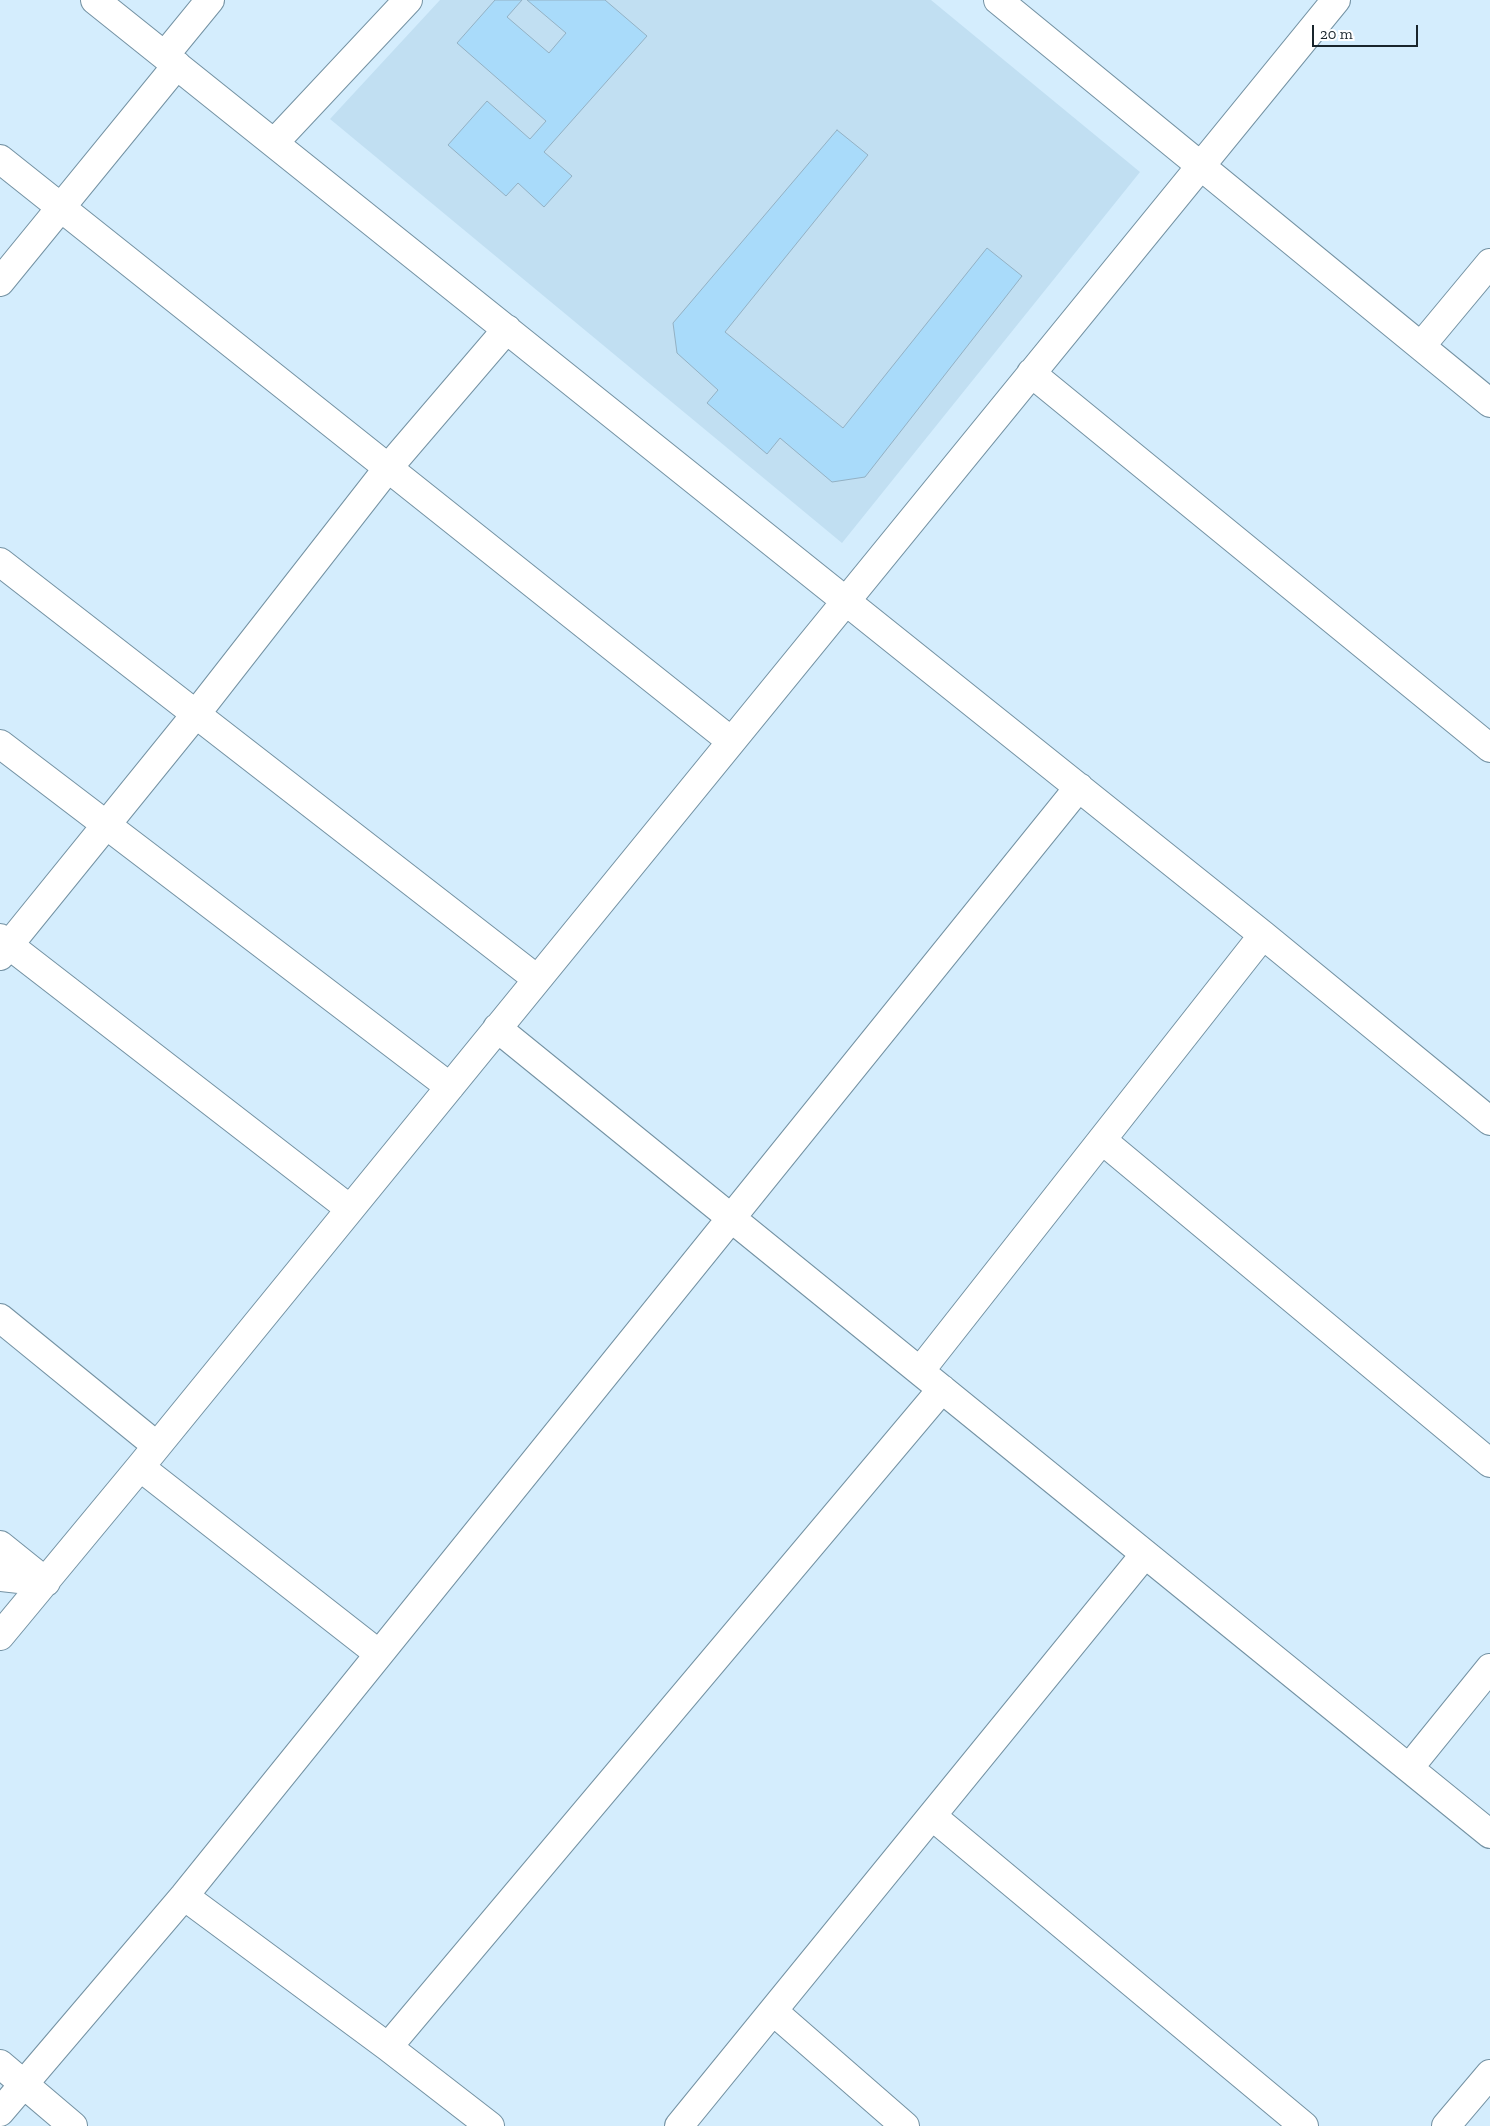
<!DOCTYPE html>
<html>
<head>
<meta charset="utf-8">
<style>
	body { margin:0 }
	#map { position:relative; width:1490px; height:2126px; overflow:hidden; background:#d4edfd; font-family:"Zilla Slab",serif }
	canvas { display:block }
	.scale { position:absolute; left:1312px; top:25px; width:106px; height:22px; box-sizing:border-box; border:2px solid #19252c; border-top:0; padding-left:6px; font-size:15px; line-height:18px; white-space:nowrap; color:#19252c; -webkit-text-stroke:4px #fff; paint-order:stroke }
</style>
</head>
<body>
<div id="map">
<canvas width="1490" height="2126"></canvas>
<div class="scale">20 m</div>
</div>
<script>
const g = document.querySelector('canvas').getContext('2d');
g.lineJoin = 'round';
function fill(path, color) {
  g.fillStyle = color;
  g.fill(path, 'evenodd');
}
function toPath(rows) {
  const path = new Path2D();
  for (const r of rows) {
    path.moveTo(r[0], r[1]);
    for (let i = 2; i < r.length; i += 2) path.lineTo(r[i], r[i + 1]);
  }
  return path;
}
function stroke(path, color, width, dash) {
  g.strokeStyle = color;
  g.lineWidth = width;
  g.lineCap = dash ? 'butt' : 'round';
  g.setLineDash(dash || []);
  g.stroke(path);
}
fill(toPath([
	[440,0,931,0,1140,172,842,543,330,119]
]), '#c1dff2');
const building = toPath([
	[495,0,522,0,507,17,549,53,566,33,527,0,605,0,647,36,544,152,572,176,544,207,518,183,506,196,448,145,487,101,530,139,546,121,457,43,495,0],
	[837,130,868,155,725,332,843,428,987,248,1022,276,865,477,832,482,780,438,767,454,707,403,718,390,677,353,673,323,837,130]
]);
fill(building, '#a9dbfa');
stroke(building, '#93b1c4', 1);
const minor = toPath([
	[95,0,1263,935,1490,1121],
	[998,0,1490,403],
	[165,55,210,0],
	[274,143,408,0],
	[0,159,731,741],
	[0,282,177,65],
	[1421,346,1490,263],
	[1031,373,1490,748],
	[0,562,537,979],
	[0,744,450,1087],
	[0,938,350,1209],
	[0,956,196,714,388,468,507,329],
	[497,1028,1490,1834],
	[1102,1140,1490,1463],
	[0,1318,157,1446],
	[920,1371,1263,935],
	[140,1467,379,1654],
	[0,1545,46,1582],
	[0,1577,46,1582],
	[0,1636,140,1467,1336,0],
	[1409,1768,1490,1668],
	[932,1816,1304,2126],
	[184,1896,388,2047,490,2126],
	[773,2011,905,2126],
	[388,2047,942,1389],
	[0,2064,73,2126],
	[0,2112,184,1896,1079,787],
	[679,2126,1145,1554],
	[1446,2126,1490,2074]
]);
stroke(minor, '#7492a3', 30);
stroke(minor, '#fff', 28);
</script>
</body>
</html>
